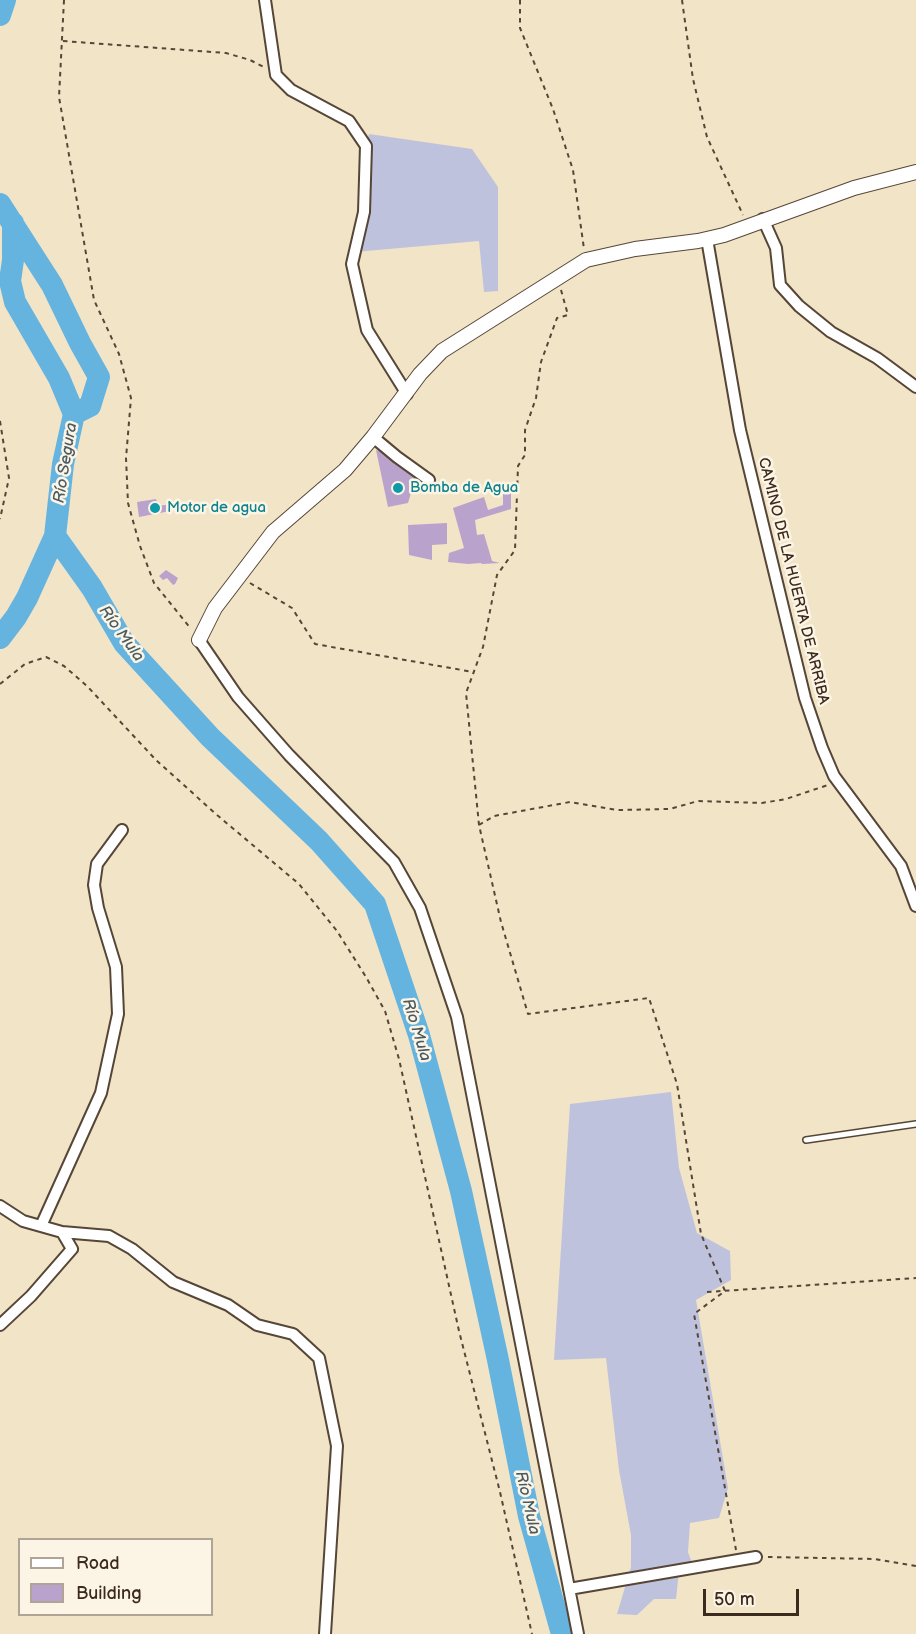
<!DOCTYPE html>
<html>
<head>
<meta charset="utf-8">
<style>
	body { margin:0 }
	#map { position:relative; width:916px; height:1634px; overflow:hidden; background:#f2e4c7; font-family:"Balsamiq Sans",sans-serif }
	canvas { display:block }
	.legend { position:absolute; left:18px; top:1538px; width:195px; height:78px; box-sizing:border-box; background:#fcf5e5; border:2px solid #afa495; margin:0; padding:8px 10px; list-style:none; font-size:18px; color:#3b2a1e }
	.legend li { display:flex; align-items:center; gap:12px; height:30px }
	.legend b { width:30px; border:2px solid #afa495 }
	.scale { position:absolute; left:703px; top:1589px; width:96px; height:27px; box-sizing:border-box; border:3px solid #3b2a1e; border-top:0; padding-left:8px; font-size:18px; line-height:21px; white-space:nowrap; color:#3b2a1e; -webkit-text-stroke:4px #fcf5e5; paint-order:stroke }
</style>
</head>
<body>
<div id="map">
<canvas width="916" height="1634"></canvas>
<ul class="legend">
<li><b style="height:8px;background:#fff"></b>Road</li>
<li><b style="height:16px;background:#b9a2cb"></b>Building</li>
</ul>
<div class="scale">50 m</div>
</div>
<script>
const g = document.querySelector('canvas').getContext('2d');
g.lineJoin = 'round';
function fill(path, color) {
  g.fillStyle = color;
  g.fill(path, 'evenodd');
}
function toPath(rows) {
  const path = new Path2D();
  for (const r of rows) {
    path.moveTo(r[0], r[1]);
    for (let i = 2; i < r.length; i += 2) path.lineTo(r[i], r[i + 1]);
  }
  return path;
}
function stroke(path, color, width, dash) {
  g.strokeStyle = color;
  g.lineWidth = width;
  g.lineCap = dash ? 'butt' : 'round';
  g.setLineDash(dash || []);
  g.stroke(path);
}
function write(font, color, halo, rows, align = 'center') {
  g.font = font + ' "Balsamiq Sans",sans-serif';
  g.lineWidth = 5;
  g.setLineDash([]);
  g.textBaseline = 'middle';
  g.strokeStyle = halo;
  g.fillStyle = color;
  for (const [text, x, y, turn = 0] of rows) {
    g.save();
    g.translate(x, y);
    g.rotate((+turn || 0) * Math.PI / 180);
    g.textAlign = isNaN(turn) ? turn : align;
    if (halo) g.strokeText(text, 0, 0);
    g.fillText(text, 0, 0);
    g.restore();
  }
}
fill(toPath([
	[369,134,472,149,498,187,498,291,484,292,479,241,355,252,366,146],
	[671,1092,679,1168,697,1233,730,1251,731,1280,696,1300,728,1488,719,1518,690,1523,688,1552,694,1569,679,1571,676,1599,654,1599,637,1615,617,1614,631,1567,631,1535,619,1470,606,1358,554,1360,570,1104]
]), '#bfc2dd');
stroke(toPath([
	[0,15,5,0],
	[0,204,52,285,80,343,99,377,90,406,74,414,63,464,55,536,27,598,16,617,0,638],
	[13,223,13,260,10,281,15,302,59,378,74,414],
	[55,536,92,588,124,643,210,737,319,841,375,904,419,1035,461,1191,498,1360,529,1516,562,1634]
]), '#65b3df', 22);
fill(toPath([
	[376,450,390,455,417,473,408,503,388,507],
	[503,490,511,490,511,509,475,520,477,535,484,534,492,561,500,563,482,564,481,563,468,564,448,562,449,553,464,548,453,508,484,497,488,510,503,505],
	[156,499,158,506,172,504,173,508,170,508,170,511,139,517,137,502],
	[447,523,447,544,432,545,432,560,409,555,408,525],
	[166,570,178,578,175,584,173,585,167,578,163,580,159,576]
]), '#b9a2cb');
const service = toPath([
	[806,1140,916,1124]
]);
const minor = toPath([
	[265,0,276,75,291,90,349,121,366,146,364,212,352,264,367,330,407,394],
	[763,219,776,248,780,285,799,306,831,332,877,358,916,387],
	[707,239,740,430,805,698,822,748,834,776,901,866,916,906],
	[373,437,397,457,429,480],
	[199,640,238,697,289,755,394,862,420,908,457,1017,578,1634],
	[0,1206,23,1221,62,1232,109,1236,132,1249,173,1282,228,1305,257,1325,293,1334,319,1358,337,1446,325,1634],
	[41,1226,101,1093,118,1014,116,967,98,908,94,885,97,864,122,830],
	[0,1325,31,1296,72,1249,62,1232],
	[569,1589,756,1557]
]);
const secondary = toPath([
	[199,640,215,608,273,532,345,470,373,437,420,374,442,351,586,260,635,249,698,241,724,235,854,188,916,172]
]);
stroke(service, '#564637', 8);
stroke(minor, '#564637', 14);
stroke(secondary, '#564637', 16);
stroke(toPath([
	[64,0,59,97,94,300,119,354,131,398,126,458,128,503,140,546,154,583,191,629],
	[520,0,520,28,553,109,573,170,584,249],
	[682,0,693,79,707,137,743,215],
	[63,41,226,53,250,60,264,67],
	[561,290,568,315,557,318,541,362,536,398,525,430,525,455,518,466,515,550,497,575,483,647,466,693,479,825,501,922,528,1014,649,998,677,1084,701,1234,725,1291,694,1314,736,1550],
	[0,421,9,478,0,519],
	[250,583,292,608,315,644,473,672],
	[0,684,25,664,46,657,64,666,87,686,156,760,217,815,299,884,337,931,366,977,385,1011,399,1059,459,1331,500,1492,532,1634],
	[479,825,494,816,570,802,617,810,670,809,698,801,762,803,786,799,828,785],
	[707,1292,916,1278],
	[768,1557,874,1559,916,1566]
]), '#564637', 2, [4.5, 4.5]);
stroke(service, '#fff', 5);
stroke(minor, '#fff', 10);
stroke(secondary, '#fff', 14);
for (const [x, y, r, color] of [
	[398,488,6,"#0f9aa8"],
	[155,508,6,"#0f9aa8"]
]) {
  const dot = new Path2D();
  dot.arc(x, y, r, 0, 2 * Math.PI);
  g.fillStyle = color;
  g.fill(dot);
  stroke(dot, '#fcf5e5', 2);
}
write('15px', '#0d838f', '#fcf5e5', [
	["Bomba de Agua",410,488],
	["Motor de agua",167,508]
], 'left');
write('15px', '#3b2a1e', '#fcf5e5', [
	["CAMINO DE LA HUERTA DE ARRIBA",793,581,76]
]);
write('italic 16px', '#4a5a62', '#fcf5e5', [
	["Río Segura",66,463,-81],
	["Río Mula",121,634,54],
	["Río Mula",416,1030,73],
	["Río Mula",527,1503,77]
]);
</script>
</body>
</html>
